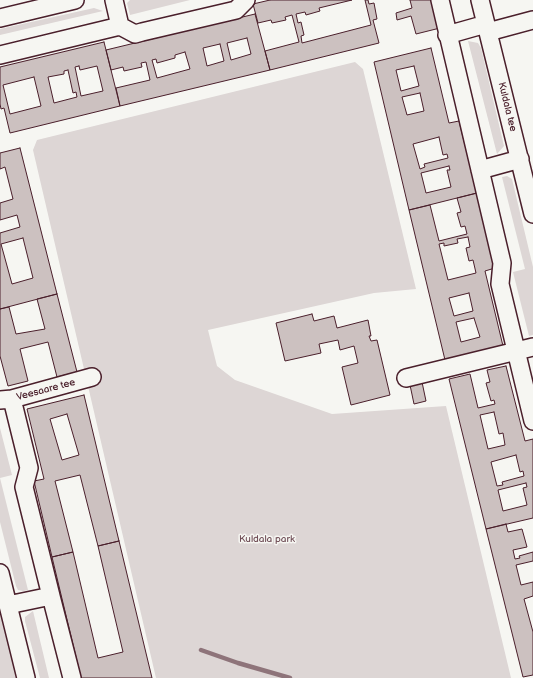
<!DOCTYPE html>
<html>
<head>
<meta charset="utf-8">
<style>
	body { margin:0 }
	canvas { display:block; background:#f6f6f2 }
</style>
</head>
<body>
<canvas width="533" height="678"></canvas>
<script>
const g = document.querySelector('canvas').getContext('2d');
g.lineJoin = 'round';
function fill(path, color) {
  g.fillStyle = color;
  g.fill(path, 'evenodd');
}
function toPath(rows) {
  const path = new Path2D();
  for (const r of rows) {
    path.moveTo(r[0], r[1]);
    for (let i = 2; i < r.length; i += 2) path.lineTo(r[i], r[i + 1]);
  }
  return path;
}
function stroke(path, color, width, dash) {
  g.strokeStyle = color;
  g.lineWidth = width;
  g.lineCap = dash ? 'butt' : 'round';
  g.setLineDash(dash || []);
  g.stroke(path);
}
function write(font, color, halo, rows, align = 'center') {
  g.font = font + ' "Balsamiq Sans",sans-serif';
  g.lineWidth = 3;
  g.setLineDash([]);
  g.textBaseline = 'middle';
  g.strokeStyle = halo;
  g.fillStyle = color;
  for (const [text, x, y, turn = 0] of rows) {
    g.save();
    g.translate(x, y);
    g.rotate((+turn || 0) * Math.PI / 180);
    g.textAlign = isNaN(turn) ? turn : align;
    if (halo) g.strokeText(text, 0, 0);
    g.fillText(text, 0, 0);
    g.restore();
  }
}
fill(toPath([
	[130,0,190,0,130,15,127,3],
	[94,8,103,11,0,35,0,29],
	[468,41,478,43,481,48,504,146,497,154],
	[355,62,363,69,416,289,374,293,208,330,217,366,235,380,332,414,446,406,511,678,156,678,33,150,37,140],
	[507,176,512,179,533,267,533,335,529,336,513,272,525,269,502,177],
	[0,428,12,475,0,478,28,590,23,591,18,590,16,586,0,522],
	[0,601,19,678,0,678],
	[33,611,49,678,40,678,25,621,25,617]
]), '#ddd6d5');
stroke(toPath([
	[201,650,238,663,290,678]
]), '#8e747a', 4.5);
const building = toPath([
	[270,0,352,0,319,8,320,11,306,15,305,12,296,14,298,23,301,22,304,35,301,36,302,43,371,25,365,0,368,0,369,4,374,3,377,19,373,20,379,43,270,70,265,51,299,42,292,15,285,17,286,20,272,23,271,20,258,23,253,4,270,0],
	[410,0,433,0,440,28,416,34,411,16,397,20,396,13,412,8,410,0],
	[255,14,270,70,120,106,116,88,150,80,146,62,141,63,142,67,124,71,123,67,111,70,106,50,255,14],
	[247,38,251,54,231,60,227,43,247,38],
	[220,44,224,61,207,66,203,48,220,44],
	[185,52,190,69,157,78,152,60,156,59,157,63,175,58,175,55,185,52],
	[104,42,120,106,10,133,4,108,1,109,0,104,0,67,104,42],
	[79,66,80,70,97,66,103,91,81,96,75,67,79,66],
	[68,70,73,93,76,92,77,97,54,103,48,77,64,74,64,71,68,70],
	[34,77,41,106,10,114,3,85,34,77],
	[431,48,449,123,459,121,477,193,409,210,374,62,431,48],
	[414,66,419,86,401,91,396,70,414,66],
	[420,93,424,111,407,115,402,97,420,93],
	[439,137,443,155,447,154,448,158,424,164,425,167,420,169,413,144,439,137],
	[449,166,450,170,447,170,451,187,426,193,421,173,449,166],
	[20,148,57,294,0,309,0,233,20,227,17,215,0,220,0,203,13,199,5,167,0,169,0,153,20,148],
	[23,238,33,278,12,284,1,244,23,238],
	[477,193,495,268,485,271,503,346,445,360,409,210,430,205,439,241,467,234,465,226,461,227,457,213,461,212,457,198,477,193],
	[468,237,470,247,466,248,469,261,473,260,476,273,448,280,439,244,444,243,444,246,458,243,457,239,468,237],
	[469,293,473,311,454,316,449,298,469,293],
	[474,318,480,337,461,342,456,322,474,318],
	[57,294,77,372,57,377,48,342,20,349,28,381,8,386,0,356,0,309,9,307,16,334,45,329,37,299,57,294],
	[312,314,314,321,334,316,337,328,368,320,371,336,369,336,371,341,377,340,390,395,351,405,342,367,358,363,354,346,340,350,338,340,319,344,321,353,285,361,276,323,312,314],
	[506,366,525,441,533,439,533,518,486,529,449,379,470,374,478,408,495,404,494,400,491,401,486,383,490,382,487,370,506,366],
	[494,412,499,434,503,433,505,445,488,449,480,415,494,412],
	[516,455,520,472,523,471,524,476,502,482,503,485,497,486,491,462,516,455],
	[526,483,527,487,523,488,527,505,503,511,498,490,526,483],
	[422,382,426,401,414,404,410,385,422,382],
	[84,395,119,541,98,546,80,475,55,481,73,552,52,557,34,481,44,479,27,409,84,395],
	[67,414,79,455,62,460,50,419,67,414],
	[506,524,508,532,522,529,527,547,513,550,515,559,520,558,519,556,533,552,533,561,516,565,521,585,533,582,533,596,524,599,533,632,533,675,523,677,486,529,506,524],
	[119,541,152,678,81,678,52,557,73,552,98,658,123,652,98,546,119,541]
]);
fill(building, '#ccc1c0');
stroke(building, '#4a1f2b', 1);
const minor = toPath([
	[114,0,120,26],
	[440,0,502,263,500,284,533,421],
	[480,0,533,214],
	[0,18,75,0],
	[488,32,533,20],
	[447,35,486,24],
	[0,55,120,26,135,34,142,32,236,10,246,0],
	[480,170,520,159],
	[406,378,533,347],
	[0,400,12,399,92,377],
	[0,573,26,678],
	[51,596,72,678],
	[8,605,51,596,24,487,29,468,12,399]
]);
stroke(minor, '#4a1f2b', 20);
stroke(minor, '#f6f6f2', 17);
write('10px', '#4a1f2b', '#f6f6f2', [
	["Kuldala tee",507,107,76],
	["Veesaare tee",46,390,-15]
]);
write('10px', '#6f4d56', '#f6f6f2', [
	["Kuldala park",267,539]
]);
</script>
</body>
</html>
